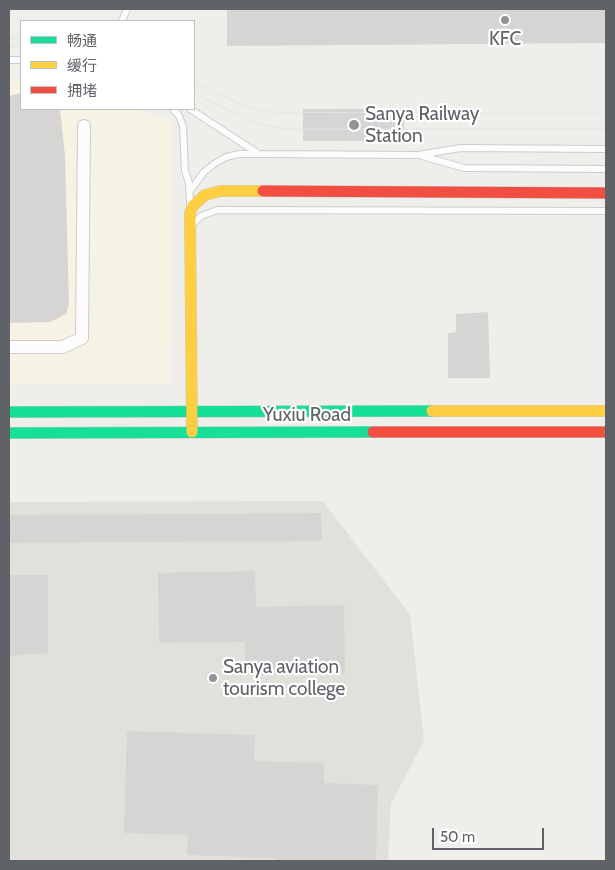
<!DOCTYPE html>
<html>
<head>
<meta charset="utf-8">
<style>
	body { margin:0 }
	#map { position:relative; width:615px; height:870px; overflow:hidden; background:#efeeea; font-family:Cabin,"Noto Sans SC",sans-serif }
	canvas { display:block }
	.frame { position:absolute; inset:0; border:10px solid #5f6368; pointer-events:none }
	.legend { position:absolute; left:20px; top:20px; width:175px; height:90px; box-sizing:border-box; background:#fff; border:1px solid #bfc1c3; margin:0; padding:6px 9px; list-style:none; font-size:15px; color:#5f6368 }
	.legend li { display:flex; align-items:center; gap:10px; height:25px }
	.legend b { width:25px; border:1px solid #bfc1c3 }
	.scale { position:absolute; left:432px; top:828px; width:112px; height:22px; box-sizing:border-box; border:2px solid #5f6368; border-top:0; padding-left:6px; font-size:15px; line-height:18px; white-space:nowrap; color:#5f6368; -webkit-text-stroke:4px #fff; paint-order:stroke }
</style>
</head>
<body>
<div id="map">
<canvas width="615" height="870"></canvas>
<div class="frame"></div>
<ul class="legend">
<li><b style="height:6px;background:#16e098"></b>畅通</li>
<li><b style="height:6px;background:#ffcf43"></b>缓行</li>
<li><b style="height:6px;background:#f24e42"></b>拥堵</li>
</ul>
<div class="scale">50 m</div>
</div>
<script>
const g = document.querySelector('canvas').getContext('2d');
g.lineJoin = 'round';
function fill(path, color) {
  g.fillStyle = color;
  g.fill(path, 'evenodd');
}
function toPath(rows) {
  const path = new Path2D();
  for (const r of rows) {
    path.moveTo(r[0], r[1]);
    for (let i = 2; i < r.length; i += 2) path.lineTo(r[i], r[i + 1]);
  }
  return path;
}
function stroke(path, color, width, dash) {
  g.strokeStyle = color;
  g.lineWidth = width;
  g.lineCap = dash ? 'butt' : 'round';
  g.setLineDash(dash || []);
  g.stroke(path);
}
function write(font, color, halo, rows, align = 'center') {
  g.font = font + ' Cabin,sans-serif';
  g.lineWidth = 4.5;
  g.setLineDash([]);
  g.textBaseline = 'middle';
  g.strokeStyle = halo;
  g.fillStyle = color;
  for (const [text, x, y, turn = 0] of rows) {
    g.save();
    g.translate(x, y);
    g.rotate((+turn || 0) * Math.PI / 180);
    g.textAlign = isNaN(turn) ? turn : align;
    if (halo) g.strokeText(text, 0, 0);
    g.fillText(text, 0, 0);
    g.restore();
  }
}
fill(toPath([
	[9,81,21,81,21,109,135,109,173,121,171,384,9,384]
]), '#f7f3e4');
fill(toPath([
	[323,501,410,615,424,741,391,804,388,861,9,861,9,502]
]), '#e2e0da');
fill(toPath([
	[227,9,606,9,606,43,227,46],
	[21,93,21,109,60,109,65,156,69,304,66,314,50,322,9,323,9,96],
	[303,109,404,109,404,141,303,141],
	[488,312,490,378,448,378,448,333,456,332,456,314],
	[321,513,322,541,9,543,9,515],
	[255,571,256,607,344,605,345,673,246,675,245,642,159,643,158,573],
	[9,575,48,575,48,653,9,656],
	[127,731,255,735,254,761,324,763,324,783,378,785,376,861,274,861,275,858,187,855,188,835,124,833]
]), '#d6d5d3');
const lane = toPath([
	[122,21,127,9],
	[9,60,21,60],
	[173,109,179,116,183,126,185,171,189,183,190,204],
	[190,109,259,154,418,155,461,148,606,149],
	[422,156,464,168,606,169],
	[190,191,204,172,214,164,226,157,239,154,257,154],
	[194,223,201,216,217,210,606,211]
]);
const street = toPath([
	[9,347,63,347,82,338,84,126]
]);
const fast = toPath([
	[9,412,432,411],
	[9,433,373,432]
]);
const slow = toPath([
	[432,411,606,411],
	[192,432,190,213,193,206,205,195,220,191,263,191]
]);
const jam = toPath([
	[263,191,606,193],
	[373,432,606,432]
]);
stroke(lane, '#cbcccc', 8);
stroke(street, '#cbcccc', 14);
stroke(fast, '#cacacb', 12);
stroke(slow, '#cacacb', 12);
stroke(jam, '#cacacb', 12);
stroke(lane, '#fdfcfc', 6);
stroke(street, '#fdfcfc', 12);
stroke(fast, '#16e098', 11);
stroke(slow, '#ffcf43', 11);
stroke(jam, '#f24e42', 11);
stroke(toPath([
	[9,38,21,38],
	[9,47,21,47],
	[194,83,243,105,265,112,606,114],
	[194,94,259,124,284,129,606,129]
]), '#e4e4e4', 1);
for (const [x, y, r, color] of [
	[505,20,5,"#919496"],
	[354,125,6,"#919496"],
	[213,678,5,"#919496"]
]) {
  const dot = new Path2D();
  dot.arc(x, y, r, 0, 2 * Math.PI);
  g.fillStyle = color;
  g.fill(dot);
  stroke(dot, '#fff', 2);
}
write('19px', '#5f6368', '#fff', [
	["KFC",505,39,"center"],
	["Sanya Railway",365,114],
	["Station",365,136],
	["Sanya aviation",223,667],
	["tourism college",223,689]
], 'left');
write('19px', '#5f6368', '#fff', [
	["Yuxiu Road",307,415]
]);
</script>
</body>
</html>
